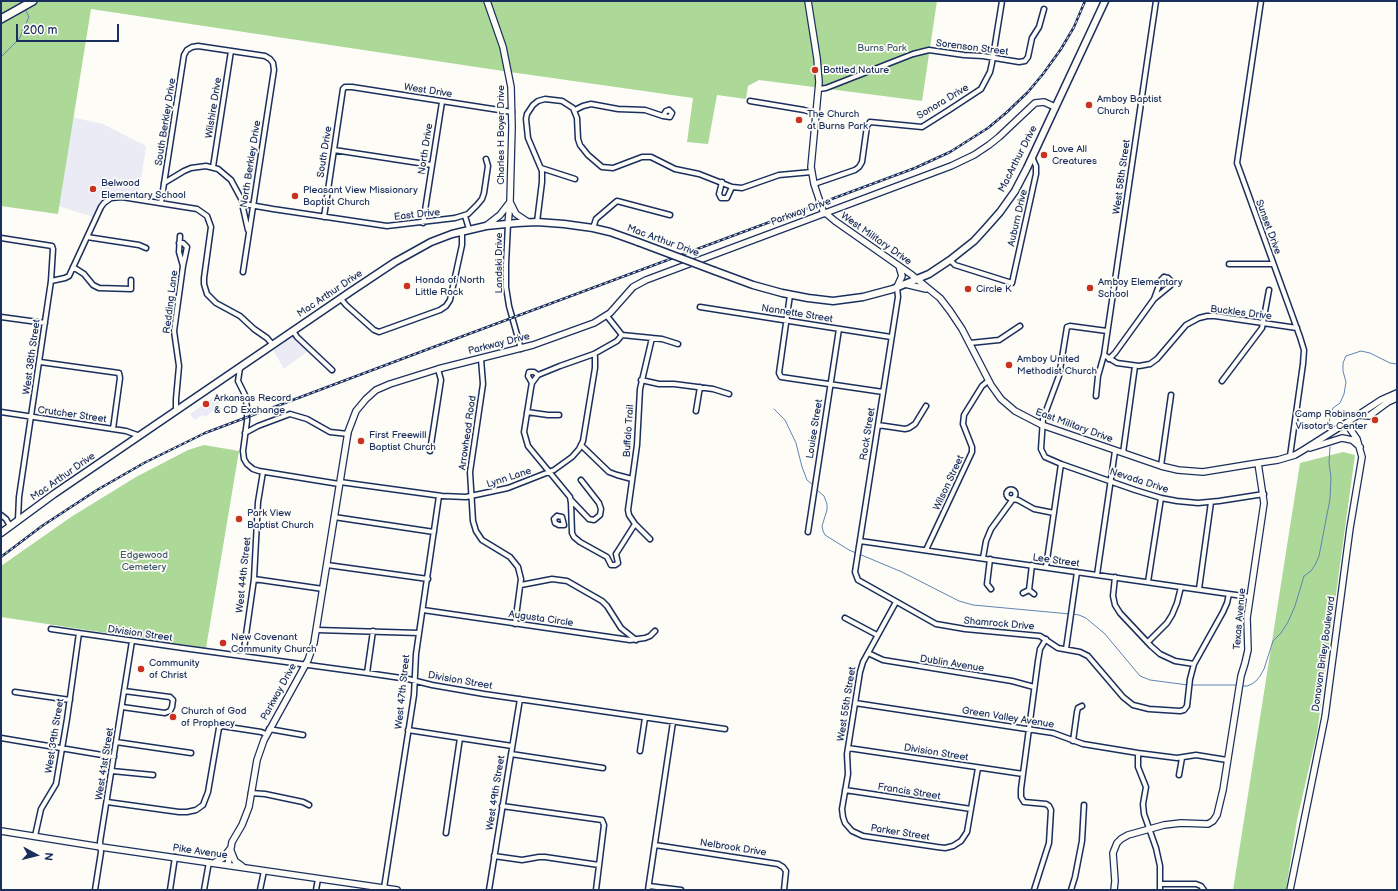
<!DOCTYPE html>
<html>
<head>
<meta charset="utf-8">
<style>
	body { margin:0 }
	#map { position:relative; width:1398px; height:891px; overflow:hidden; background:#fdfcf7; font-family:"Balsamiq Sans",sans-serif }
	canvas { display:block }
	.frame { position:absolute; inset:0; border:2px solid #1b2f5e; pointer-events:none }
	.north { position:absolute; left:16px; top:835px; width:40px; height:40px; -webkit-text-stroke:3px #fdfcf7; paint-order:stroke; rotate:97deg; font-size:11px; font-weight:700; line-height:16px; text-align:center; color:#1b2f5e }
	.north::after { content:''; display:block; margin:auto; width:14px; height:18px; background:#1b2f5e; clip-path:polygon(50% 0,100% 100%,50% 72%,0 100%) }
	.scale { position:absolute; left:16px; top:24px; width:103px; height:18px; box-sizing:border-box; border:2px solid #1b2f5e; border-top:0; padding-left:5px; font-size:12px; line-height:14px; white-space:nowrap; color:#1b2f5e; -webkit-text-stroke:3px #fdfcf7; paint-order:stroke }
</style>
</head>
<body>
<div id="map">
<canvas width="1398" height="891"></canvas>
<div class="frame"></div>
<div class="north">N</div>
<div class="scale">200 m</div>
</div>
<script>
const g = document.querySelector('canvas').getContext('2d');
g.lineJoin = 'round';
function fill(path, color) {
  g.fillStyle = color;
  g.fill(path, 'evenodd');
}
function toPath(rows) {
  const path = new Path2D();
  for (const r of rows) {
    if (r.length === 3) {
      path.moveTo(r[0] + r[2], r[1]);
      path.arc(r[0], r[1], r[2], 0, 2 * Math.PI);
      continue;
    }
    path.moveTo(r[0], r[1]);
    for (let i = 2; i < r.length; i += 2) path.lineTo(r[i], r[i + 1]);
  }
  return path;
}
function stroke(path, color, width, dash) {
  g.strokeStyle = color;
  g.lineWidth = width;
  g.lineCap = dash ? 'butt' : 'round';
  g.setLineDash(dash || []);
  g.stroke(path);
}
function write(font, color, halo, rows, align = 'center') {
  g.font = font + ' "Balsamiq Sans",sans-serif';
  g.lineWidth = 3.5;
  g.setLineDash([]);
  g.textBaseline = 'middle';
  g.strokeStyle = halo;
  g.fillStyle = color;
  for (const [text, x, y, turn = 0] of rows) {
    g.save();
    g.translate(x, y);
    g.rotate((+turn || 0) * Math.PI / 180);
    g.textAlign = isNaN(turn) ? turn : align;
    if (halo) g.strokeText(text, 0, 0);
    g.fillText(text, 0, 0);
    g.restore();
  }
}
fill(toPath([
	[71,117,103,124,146,146,139,195,106,197,93,217,52,204],
	[293,336,308,351,284,369,273,350],
	[214,397,222,409,215,414,213,411,205,417,202,415,195,420,190,414]
]), '#ebebf6');
fill(toPath([
	[1,1,937,1,922,101,759,80,748,86,746,99,717,95,708,144,687,142,693,98,503,71,91,9,58,214,1,206],
	[204,445,239,451,206,648,1,617,1,566,71,517,136,477,188,450],
	[1343,452,1355,455,1317,733,1297,820,1286,890,1233,890,1300,463]
]), '#acd998');
stroke(toPath([
	[21,1,22,4],
	[1,57,19,39,29,17,25,9],
	[774,409,785,420,796,443,802,467,807,480,813,485],
	[1329,426,1330,416,1333,408,1340,403,1344,394,1346,382,1343,371,1343,363,1346,356,1361,351,1370,353,1390,363,1397,364],
	[816,489,824,496,827,504,827,510,822,526,823,531,825,535,849,550,856,553],
	[859,554,902,572,959,601,973,605,1070,614],
	[1073,614,1079,615,1086,618,1105,634,1140,676,1150,680,1188,685],
	[1192,685,1236,685],
	[1242,686,1247,686,1252,684,1257,680,1260,676,1264,669,1273,641,1281,633,1288,622,1295,606,1304,576,1311,571,1315,565,1319,556,1330,499,1331,477,1329,463,1330,447]
]), '#5f84b1', 1);
const street = toPath([
	[1261,1,1237,163,1300,337,1304,350,1303,364,1290,456],
	[819,89,826,88,913,54,929,50,964,55,983,56,1019,62,1025,61,1028,57,1032,38,1039,27,1044,9],
	[750,101,804,110,817,114],
	[575,110,583,106,591,104,618,109,645,110,663,116],
	[669,110,672,113,670,117,663,116,666,111,669,110],
	[334,150,432,165],
	[213,167,231,51],
	[541,168,575,179],
	[722,182,719,194,721,198,727,198,732,187],
	[164,183,184,171,191,168,206,166,218,169,231,180,244,204,243,208,248,230],
	[814,184,855,170,859,167,862,162,867,126,870,122,922,127,949,110,981,89,990,72,992,63,1002,1],
	[161,203,184,55,187,50,192,47,198,46,265,56,270,59,273,63,274,70,243,272],
	[244,204,273,209,387,226,455,218,468,214,477,205,482,199,484,193,488,166,486,159],
	[465,216,469,229],
	[324,217,343,89,345,87,352,87,512,112],
	[537,222,542,182,542,171,528,138,526,119,527,114,533,105,538,101,545,99,562,101,573,108,577,118,578,139,580,145,588,155,602,167,613,168,642,157,651,157,675,169,699,174,732,187,742,188,779,175,812,172],
	[423,223,442,102],
	[508,224,506,264,506,287,509,306,521,349],
	[593,228,596,219,617,201,670,215],
	[87,237,139,245,146,248],
	[1,238,52,246,53,249,51,281,19,497,18,520],
	[179,243,183,243,187,247,183,266],
	[950,260,955,265,1012,283,1036,174,1036,166,1032,157],
	[1229,264,1273,264],
	[73,267,84,274,93,285,99,288,131,289,131,280],
	[1164,277,1168,278,1170,280,1171,285,1154,299,1161,280,1164,277],
	[51,281,65,278,69,276,101,207,104,203,111,198,122,197,197,209,207,216,211,227,204,278,204,284,207,294,216,303,240,316,254,329,267,338,273,345],
	[897,287,898,297,855,572,858,580,936,624,965,629,1040,636,1058,648,1080,652,1088,656,1123,697,1133,705,1149,709,1180,711,1184,710,1187,706,1190,679,1194,664,1223,612,1227,603,1229,594],
	[790,295,779,373,781,377,883,392],
	[341,299,346,305,374,330,379,332,440,310,446,306,450,300,462,245,462,231],
	[700,307,891,337],
	[607,316,622,335,662,339,678,344],
	[1,317,45,323],
	[293,331,297,337,332,370],
	[1107,331,1070,326,1067,327,1059,376,1043,419,1041,449,1045,457,1061,464,1135,490,1161,498,1177,501,1198,503,1219,501,1264,494],
	[970,343,999,340,1020,326],
	[1104,355,1117,363,1139,366,1150,364,1157,359,1186,325,1199,318,1207,316,1215,316,1297,328],
	[481,359,483,384,470,472,473,521,476,531,482,540,510,557,518,567,521,579,515,624],
	[1109,359,1115,353,1154,299],
	[40,362,119,373,120,378,113,429],
	[240,368,238,381,245,395,247,407,247,421,243,451,244,459,247,464,253,469,259,471,339,484],
	[641,380,659,384,674,384,713,389,729,394],
	[1222,381,1262,328,1269,290],
	[532,383,528,376,529,372,534,372,538,375],
	[1096,396,1098,376,1104,355,1156,1],
	[176,411,176,399,179,366,174,331,183,266,179,252,180,236],
	[696,411,700,387],
	[1,412,126,431,140,436],
	[527,412,548,415,559,415],
	[878,425,905,429,909,428,915,424,926,406],
	[245,433,258,426,290,414,307,419,330,432,348,434],
	[581,445,609,472,617,475,632,479],
	[430,451,441,380,438,369],
	[1123,453,1135,366],
	[1161,466,1171,395],
	[340,482,442,496,466,497,508,488,554,470,572,457,579,449,583,441,595,368,595,357,594,354],
	[1011,494,4.5],
	[571,500,589,519,594,520,600,515,601,509,599,503,581,480],
	[1,515,6,519,10,526],
	[557,516,562,517,564,525,559,525,555,523,554,519,557,516],
	[334,517,434,532],
	[808,532,839,329],
	[650,539,635,524,629,515,628,510,637,445,640,389,652,338],
	[860,541,1250,597],
	[926,550,972,452,972,447,963,424,964,415,982,386,988,381],
	[616,554,618,563,615,565,611,565,607,557,580,542,574,537,572,533,571,503,570,497,528,446,524,432,531,388,532,383,538,375,560,366,594,354,617,341,622,335],
	[616,554,635,524],
	[983,558,986,541,991,529,1013,499,1018,500,1034,509,1054,513],
	[990,559,987,584,991,589],
	[327,565,428,579],
	[1032,565,1029,590,1034,594],
	[1046,567,1061,464],
	[1097,575,1115,451],
	[1115,577,1113,596,1115,605,1120,613,1151,646,1160,654,1175,661,1194,664],
	[254,579,323,589],
	[1148,582,1161,498],
	[521,585,552,579,567,581,602,601,607,606,621,628,636,640],
	[1199,589,1211,502],
	[1023,593,1029,590],
	[896,602,863,662,860,672,847,754,848,774,842,809,843,817,845,823,852,831,863,836,937,847,945,848,953,846,961,841,967,832,978,768],
	[423,610,630,640,645,638,650,636,655,631],
	[845,618,877,635],
	[51,629,183,648,367,673,408,679,432,685,484,694,725,729],
	[317,630,419,633],
	[1148,642,1167,623,1172,615,1177,603,1181,587],
	[1066,649,1077,572],
	[868,653,883,660,1012,681,1034,687],
	[243,656,254,579,258,502,263,472],
	[367,673,373,631],
	[15,692,70,700],
	[855,703,1053,733,1083,744,1138,753,1177,758,1196,755,1227,760],
	[122,707,165,713,170,711,172,707,173,700,170,697,124,691],
	[269,729,303,735],
	[408,730,512,746],
	[1,738,114,757],
	[1073,741,1077,712,1078,708,1082,706],
	[116,742,191,753],
	[848,748,1023,774],
	[640,751,645,718],
	[1138,753,1138,767,1146,787,1143,804,1144,814,1156,848,1160,866,1160,890],
	[511,754,603,768],
	[112,771,153,775],
	[1179,775,1182,758],
	[845,790,971,809],
	[251,793,265,794,303,802,309,805],
	[107,802,179,812,187,812,196,810,203,805,208,792,219,728,222,726,261,732,266,734],
	[502,806,602,820,604,825,596,890],
	[446,833,460,738],
	[35,836,41,809,56,784,67,719,79,633],
	[655,845,778,864,783,867,786,871,784,890],
	[494,856,522,860,539,857,545,857,599,865],
	[1161,884,1196,884,1201,886,1204,890],
	[649,886,681,890],
	[384,888,414,695,416,654,439,496],
	[95,890,101,852,100,842,132,641],
	[170,890,175,857],
	[204,890,209,862],
	[260,890,264,871],
	[316,890,318,879],
	[489,890,520,699],
	[648,890,673,722],
	[1034,890,1049,843,1051,810,1049,806,1046,804,1024,802,1021,797,1021,789,1038,661,1040,649,1046,639],
	[1071,890,1075,877,1082,841,1084,805]
]);
const secondary = toPath([
	[487,1,503,47,511,87,512,127,510,202,508,224],
	[808,1,817,58,819,82,811,167,814,184,823,211,835,221,912,275,940,298,950,311,962,329,991,385,1001,399,1015,411,1042,425,1161,466,1178,470,1203,472,1258,463,1278,460,1295,455,1305,449,1346,423,1381,400,1397,393],
	[510,202,516,214,528,222],
	[486,226,500,215,510,202],
	[905,284,926,289],
	[897,287,902,276,899,266],
	[1359,415,1369,416,1388,402,1397,398],
	[1310,448,1342,438,1352,440,1360,447],
	[1,831,101,847,397,890],
	[231,851,235,861,242,866],
	[214,863,223,858,230,849],
	[228,865,232,842,242,825,249,807,257,760,264,740,301,673,308,660,314,643,348,432,356,411,366,399,376,390,390,384,438,369,533,345,594,323,610,313,633,287,646,280,951,166,974,155,989,145,999,137,1035,103,1044,102,1055,107],
	[1114,890,1115,881,1113,853,1117,843,1121,839,1128,835,1164,825,1181,823,1208,824,1213,821,1217,815,1223,790,1241,676,1245,663,1248,650,1247,618,1264,503,1258,463],
	[1290,890,1325,717,1350,528,1362,457,1357,439,1346,423]
]);
const primary = toPath([
	[715,271,753,285,782,293,808,298,833,301,863,297,893,289,929,274,950,260,974,241,985,229,1000,212,1015,191,1027,168,1105,1],
	[1,533,54,494,350,292,395,262,431,242,452,234,486,226,517,223,537,222,564,224,593,228,610,232,638,242]
]);
const highway = toPath([
	[1,19,33,1]
]);
stroke(street, '#1b2f5e', 7);
stroke(secondary, '#1b2f5e', 8);
stroke(primary, '#1b2f5e', 9);
stroke(highway, '#1b2f5e', 10);
stroke(street, '#fdfcf7', 4);
stroke(secondary, '#fdfcf7', 5.5);
stroke(primary, '#fdfcf7', 6);
stroke(highway, '#fdfcf7', 7);
const rail = toPath([
	[1,557,42,526,97,490,144,463,205,433,431,348,915,168,950,152,988,128,1006,113,1028,92,1043,74,1061,49,1074,27,1085,1]
]);
stroke(rail, '#1b2f5e', 2.5);
stroke(rail, '#fdfcf7', 1, [3]);
const primaryBridge = toPath([
	[638,242,715,271]
]);
stroke(primaryBridge, '#1b2f5e', 9, []);
stroke(primaryBridge, '#fdfcf7', 6);
for (const [x, y, r, color] of [
	[815,70,4,"#c8321e"],
	[1089,105,4,"#c8321e"],
	[799,120,4,"#c8321e"],
	[1044,155,4,"#c8321e"],
	[93,189,4,"#c8321e"],
	[295,196,4,"#c8321e"],
	[407,286,4,"#c8321e"],
	[1090,288,4,"#c8321e"],
	[968,289,4,"#c8321e"],
	[1009,365,4,"#c8321e"],
	[206,404,4,"#c8321e"],
	[1375,420,4,"#c8321e"],
	[361,441,4,"#c8321e"],
	[239,519,4,"#c8321e"],
	[223,643,4,"#c8321e"],
	[141,669,4,"#c8321e"],
	[173,717,4,"#c8321e"]
]) {
  const dot = new Path2D();
  dot.arc(x, y, r, 0, 2 * Math.PI);
  g.fillStyle = color;
  g.fill(dot);
  stroke(dot, '#fdfcf7', 1.5);
}
write('10px', '#3f5a6c', '#fdfcf7', [
	["Burns Park",882,48],
	["Edgewood",144,555],
	["Cemetery",144,567]
]);
write('10px', '#1b2f5e', '#fdfcf7', [
	["Sorenson Street",972,48,7],
	["West Drive",428,91,9],
	["Sonora Drive",943,102,-31],
	["Wilshire Drive",214,108,-81],
	["South Berkley Drive",166,122,-81],
	["Charles H Boyer Drive",501,135,-90],
	["North Drive",426,149,-81],
	["South Drive",325,152,-81],
	["MacArthur Drive",1018,159,-63],
	["North Berkley Drive",251,164,-81],
	["West 58th Street",1122,177,-82],
	["Parkway Drive",801,212,-20],
	["East Drive",417,215,-6],
	["Auburn Drive",1018,218,-77],
	["Sunset Drive",1268,227,70],
	["West Military Drive",876,239,35],
	["Mac Arthur Drive",663,241,20],
	["Landski Drive",499,263,-90],
	["Mac Arthur Drive",330,294,-34],
	["Redding Lane",171,302,-83],
	["Buckles Drive",1241,313,7],
	["Nannette Street",797,314,9],
	["Parkway Drive",499,344,-14],
	["West 38th Street",32,357,-82],
	["Crutcher Street",72,415,8],
	["East Military Drive",1074,426,20],
	["Louise Street",815,429,-81],
	["Buffalo Trail",629,431,-86],
	["Arrowhead Road",468,433,-82],
	["Rock Street",868,434,-81],
	["Mac Arthur Drive",63,477,-35],
	["Lynn Lane",509,478,-18],
	["Nevada Drive",1139,481,18],
	["Wilson Street",949,483,-65],
	["Lee Street",1056,561,8],
	["West 44th Street",244,575,-84],
	["Augusta Circle",541,619,8],
	["Texas Avenue",1240,619,-85],
	["Shamrock Drive",999,624,5],
	["Division Street",140,634,8],
	["Donovan Briley Boulevard",1324,654,-82],
	["Dublin Avenue",952,664,9],
	["Division Street",460,681,10],
	["Parkway Drive",279,692,-61],
	["West 47th Street",403,692,-84],
	["West 55th Street",847,704,-81],
	["Green Valley Avenue",1008,718,9],
	["West 39th Street",55,736,-81],
	["Division Street",936,753,9],
	["West 41st Street",105,764,-81],
	["Francis Street",909,792,9],
	["West 49th Street",496,793,-81],
	["Parker Street",900,833,9],
	["Nelbrook Drive",733,848,9],
	["Pike Avenue",200,852,8]
]);
write('10px', '#1b2f5e', '#fdfcf7', [
	["Bottled Nature",823,70],
	["Amboy Baptist",1097,99],
	["Church",1097,111],
	["The Church",807,114],
	["at Burns Park",807,126],
	["Love All",1052,149],
	["Creatures",1052,161],
	["Belwood",101,183],
	["Elementary School",101,195],
	["Pleasant View Missionary",303,190],
	["Baptist Church",303,202],
	["Honda of North",415,280],
	["Little Rock",415,292],
	["Amboy Elementary",1098,282],
	["School",1098,294],
	["Circle K",976,289],
	["Amboy United",1017,359],
	["Methodist Church",1017,371],
	["Arkansas Record",214,398],
	["& CD Exchange",214,410],
	["Camp Robinson",1367,414,"right"],
	["Visotor's Center",1367,426,"right"],
	["First Freewill",369,435],
	["Baptist Church",369,447],
	["Park View",247,513],
	["Baptist Church",247,525],
	["New Covenant",231,637],
	["Community Church",231,649],
	["Community",149,663],
	["of Christ",149,675],
	["Church of God",181,711],
	["of Prophecy",181,723]
], 'left');
</script>
</body>
</html>
